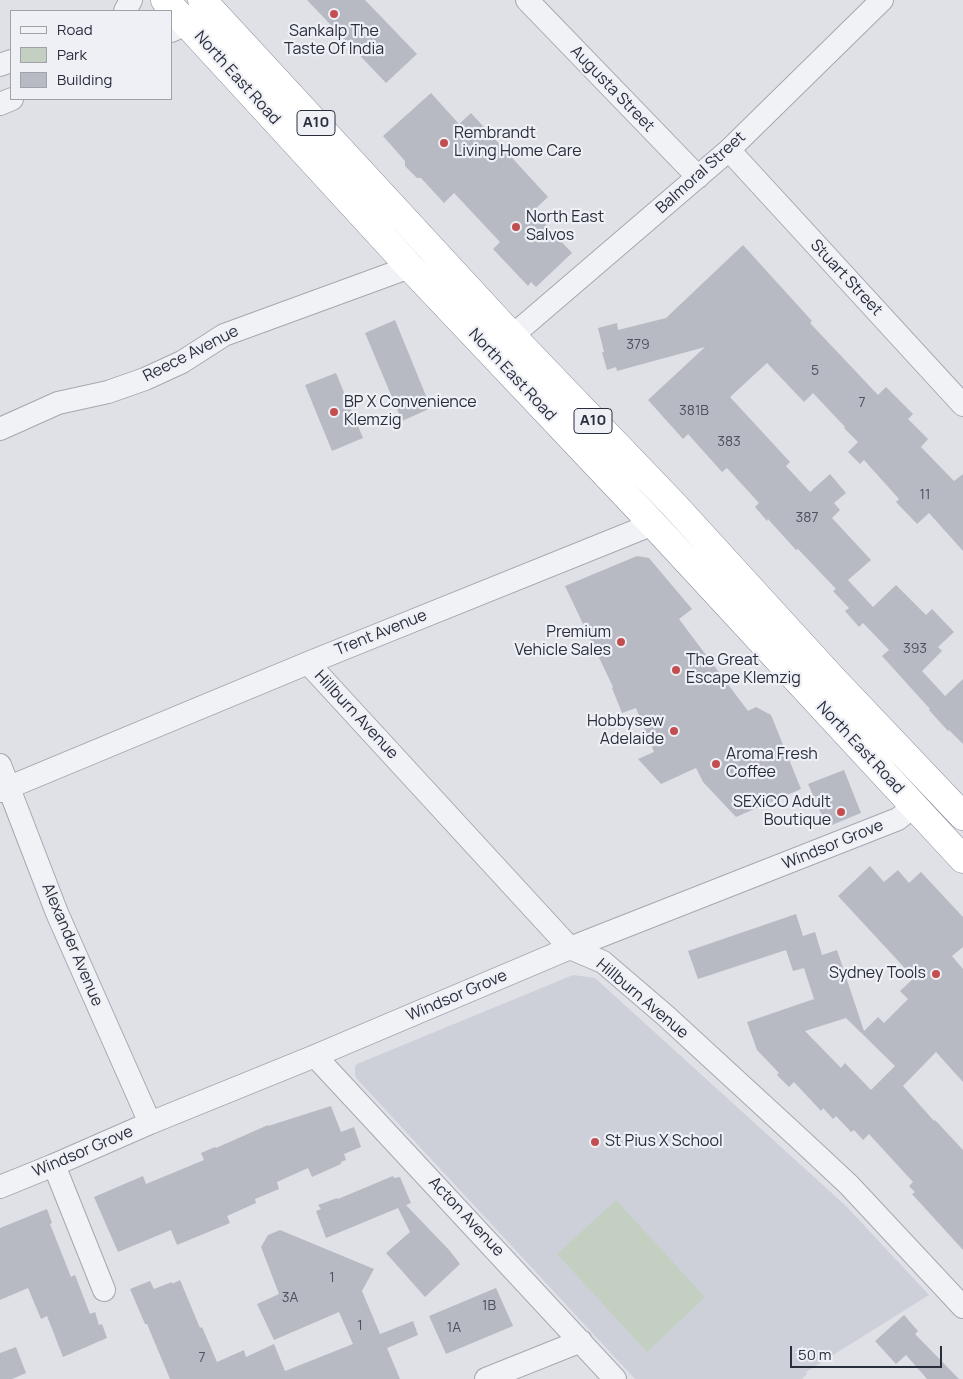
<!DOCTYPE html>
<html>
<head>
<meta charset="utf-8">
<style>
	body { margin:0 }
	#map { position:relative; width:963px; height:1379px; overflow:hidden; background:#dfe1e7; font-family:Manrope,sans-serif }
	canvas { display:block }
	.legend { position:absolute; left:10px; top:10px; width:162px; height:90px; box-sizing:border-box; background:#eef0f5; border:1px solid #9fa2ab; margin:0; padding:6px 9px; list-style:none; font-size:15px; color:#292e3d }
	.legend li { display:flex; align-items:center; gap:10px; height:25px }
	.legend b { width:25px; border:1px solid #9fa2ab }
	.scale { position:absolute; left:790px; top:1346px; width:152px; height:22px; box-sizing:border-box; border:2px solid #292e3d; border-top:0; padding-left:6px; font-size:15px; line-height:18px; white-space:nowrap; color:#292e3d; -webkit-text-stroke:4px #eef0f5; paint-order:stroke }
</style>
</head>
<body>
<div id="map">
<canvas width="963" height="1379"></canvas>
<ul class="legend">
<li><b style="height:6px;background:#f1f2f6"></b>Road</li>
<li><b style="height:14px;background:#c3d0c1"></b>Park</li>
<li><b style="height:14px;background:#b7bac3"></b>Building</li>
</ul>
<div class="scale">50 m</div>
</div>
<script>
const g = document.querySelector('canvas').getContext('2d');
g.lineJoin = 'round';
function fill(path, color) {
  g.fillStyle = color;
  g.fill(path, 'evenodd');
}
function toPath(rows) {
  const path = new Path2D();
  for (const r of rows) {
    path.moveTo(r[0], r[1]);
    for (let i = 2; i < r.length; i += 2) path.lineTo(r[i], r[i + 1]);
  }
  return path;
}
function stroke(path, color, width, dash) {
  g.strokeStyle = color;
  g.lineWidth = width;
  g.lineCap = dash ? 'butt' : 'round';
  g.setLineDash(dash || []);
  g.stroke(path);
}
function write(font, color, halo, rows, align = 'center') {
  g.font = font + ' Manrope,sans-serif';
  g.lineWidth = 4.5;
  g.setLineDash([]);
  g.textBaseline = 'middle';
  g.strokeStyle = halo;
  g.fillStyle = color;
  for (const [text, x, y, turn = 0] of rows) {
    g.save();
    g.translate(x, y);
    g.rotate((+turn || 0) * Math.PI / 180);
    g.textAlign = isNaN(turn) ? turn : align;
    if (halo) g.strokeText(text, 0, 0);
    g.fillText(text, 0, 0);
    g.restore();
  }
}
fill(toPath([
	[573,975,595,978,846,1206,929,1295,806,1372,807,1374,802,1379,635,1379,356,1078,355,1074,355,1067,357,1064]
]), '#cdd0d9');
fill(toPath([
	[616,1200,705,1297,647,1352,557,1254]
]), '#c3d0c1');
fill(toPath([
	[307,0,365,0,417,54,386,83],
	[431,93,459,124,471,113,548,197,533,211,572,253,536,287,531,282,528,286,493,249,500,242,454,193,444,203,421,178,417,178,405,166,405,161,383,136],
	[743,245,812,321,810,323,878,395,886,387,913,414,908,419,928,439,921,447,954,481,963,474,963,551,929,513,917,524,896,502,899,499,864,460,860,464,848,452,858,442,844,428,845,427,813,393,804,402,767,363,730,397,790,462,786,466,810,492,830,474,846,493,834,503,840,510,832,518,871,560,848,580,873,607,896,585,926,615,932,609,954,632,938,647,942,651,922,671,945,696,963,679,963,744,949,730,948,731,929,710,930,709,882,656,889,650,863,623,859,627,845,611,849,608,833,591,836,589,798,549,796,550,768,519,767,521,755,507,759,503,727,468,722,472,688,434,683,439,648,400,705,347,617,371,616,367,607,370,602,352,604,352,598,328,617,323,618,330,666,318],
	[395,320,431,408,402,421,365,333],
	[336,373,363,438,332,451,305,385],
	[637,556,649,558,692,609,679,619,748,711,756,707,771,715,801,789,736,817,703,782,696,768,661,784,638,759,654,752,636,708,622,713,612,688,613,687,565,586],
	[844,770,861,813,827,827,808,784],
	[870,866,884,882,898,870,909,883,921,872,963,917,963,947,952,956,963,969,963,1082,936,1052,903,1086,934,1121,935,1120,963,1150,963,1250,912,1194,915,1192,909,1186,913,1182,869,1134,863,1140,854,1130,851,1132,836,1116,833,1119,823,1108,821,1111,794,1082,789,1087,777,1075,779,1073,757,1050,747,1022,814,999,804,968,793,971,786,950,698,979,688,951,796,914,803,936,815,932,822,955,837,950,864,1031,878,1017,884,1023,908,999,900,991,914,978,838,896],
	[846,1018,895,1066,871,1090,845,1063,841,1068,805,1031],
	[331,1106,341,1132,354,1127,361,1147,344,1154,346,1160,341,1162,341,1164,312,1177,308,1168,277,1182,279,1189,255,1199,256,1203,227,1216,230,1223,177,1245,171,1230,118,1252,94,1197,143,1176,146,1184,204,1160,201,1153,215,1147,216,1148,268,1125,268,1126],
	[393,1176,394,1178,400,1177,411,1203,406,1205,450,1251,460,1264,425,1297,386,1253,410,1232,398,1208,326,1238,316,1211,321,1209,318,1205,337,1198,338,1199],
	[47,1209,52,1223,50,1224,71,1277,75,1275,90,1314,95,1312,99,1325,102,1324,107,1338,63,1357,47,1316,41,1319,28,1288,0,1300,0,1228],
	[280,1230,374,1269,362,1291,380,1334,413,1321,418,1335,387,1348,400,1379,170,1379,147,1324,145,1324,130,1289,150,1281,154,1289,172,1282,172,1284,180,1280,200,1328,202,1327,217,1362,244,1350,246,1357,274,1344,285,1371,353,1344,339,1312,274,1340,257,1304,279,1294,261,1247,268,1235],
	[496,1288,513,1326,446,1354,429,1316],
	[904,1315,918,1331,915,1334,959,1379,927,1379,906,1355,896,1364,875,1341],
	[16,1347,26,1373,12,1379,0,1379,0,1353]
]), '#b7bac3');
const minor = toPath([
	[527,0,698,177],
	[125,11,131,0],
	[171,31,187,24],
	[0,65,11,61],
	[0,104,12,99],
	[729,150,963,405],
	[512,336,729,150,882,0],
	[0,429,58,403,108,392,145,379,182,362,224,335,410,267],
	[308,663,570,948,603,962,666,1016,803,1142,849,1185,963,1307],
	[0,765,57,913,150,1123],
	[0,791,308,663,653,524],
	[315,1056,615,1379],
	[54,1165,104,1290],
	[0,1187,54,1165,150,1123,315,1056,570,948,898,819,914,806],
	[486,1379,581,1341]
]);
const highway = toPath([
	[165,0,410,267,653,524,963,859],
	[202,0,512,336,674,505,831,677,963,816]
]);
stroke(minor, '#a5a8b1', 24);
stroke(highway, '#888d9c', 29);
stroke(minor, '#f1f2f6', 22);
stroke(highway, '#fff', 28);
for (const [x, y, r, color] of [
	[334,14,5,"#c24e50"],
	[444,143,5,"#c24e50"],
	[516,227,5,"#c24e50"],
	[334,412,5,"#c24e50"],
	[621,642,5,"#c24e50"],
	[676,670,5,"#c24e50"],
	[674,731,5,"#c24e50"],
	[716,764,5,"#c24e50"],
	[841,812,5,"#c24e50"],
	[936,974,5,"#c24e50"],
	[595,1142,5,"#c24e50"]
]) {
  const dot = new Path2D();
  dot.arc(x, y, r, 0, 2 * Math.PI);
  g.fillStyle = color;
  g.fill(dot);
  stroke(dot, '#eef0f5', 2);
}
write('14px', '#4c515e', null, [
	["379",638,345],
	["5",815,371],
	["7",862,403],
	["381B",694,411],
	["383",729,442],
	["11",925,495],
	["387",807,518],
	["393",915,649],
	["1",332,1278],
	["3A",290,1298],
	["1B",489,1306],
	["1",360,1326],
	["1A",454,1328],
	["7",202,1358]
]);
for (const [x, y, w] of [
	[316,123,38],
	[593,421,38]
]) {
  const box = new Path2D();
  box.roundRect(x - w / 2, y - 12.5, w, 25, 4);
  g.fillStyle = '#eef0f5';
  g.fill(box);
  stroke(box, '#292e3d', 1);
}
write('bold 15px', '#292e3d', null, [
	["A10",316,123],
	["A10",593,421]
]);
write('16px', '#292e3d', '#eef0f5', [
	["Sankalp The",334,32,"center"],
	["Taste Of India",334,50,"center"],
	["Rembrandt",454,134],
	["Living Home Care",454,152],
	["North East",526,218],
	["Salvos",526,236],
	["BP X Convenience",344,403],
	["Klemzig",344,421],
	["Premium",611,633,"right"],
	["Vehicle Sales",611,651,"right"],
	["The Great",686,661],
	["Escape Klemzig",686,679],
	["Hobbysew",664,722,"right"],
	["Adelaide",664,740,"right"],
	["Aroma Fresh",726,755],
	["Coffee",726,773],
	["SEXiCO Adult",831,803,"right"],
	["Boutique",831,821,"right"],
	["Sydney Tools",926,974,"right"],
	["St Pius X School",605,1142]
], 'left');
write('16px', '#292e3d', '#eef0f5', [
	["North East Road",237,78,48],
	["Augusta Street",612,89,46],
	["Balmoral Street",701,173,-42],
	["Stuart Street",846,278,47],
	["Reece Avenue",191,354,-27],
	["North East Road",512,375,47],
	["Trent Avenue",381,633,-22],
	["Hillburn Avenue",356,715,47],
	["North East Road",860,748,47],
	["Windsor Grove",833,845,-22],
	["Alexander Avenue",72,945,67],
	["Windsor Grove",457,996,-23],
	["Hillburn Avenue",642,999,40],
	["Windsor Grove",83,1152,-23],
	["Acton Avenue",466,1217,47]
]);
</script>
</body>
</html>
